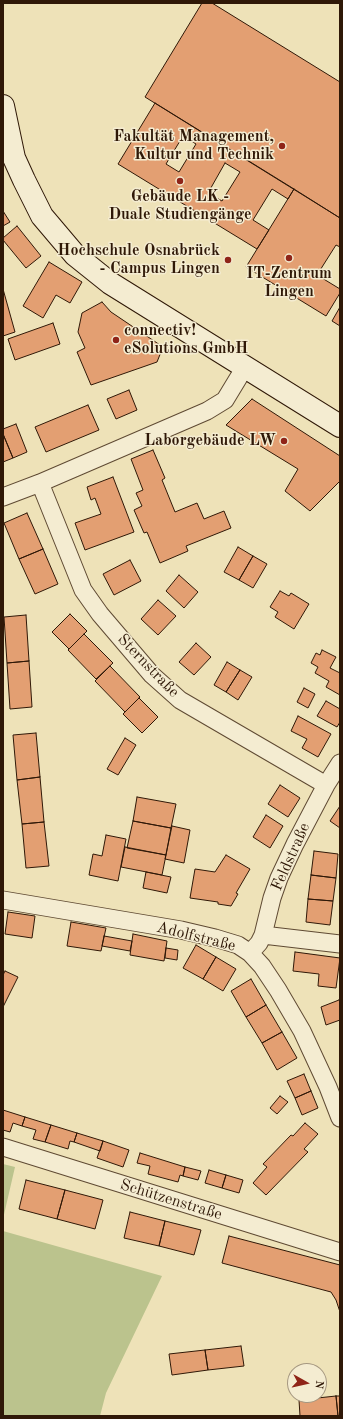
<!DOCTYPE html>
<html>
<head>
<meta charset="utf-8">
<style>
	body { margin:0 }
	#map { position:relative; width:343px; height:1419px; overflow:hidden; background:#eee2b8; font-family:"Old Standard TT",serif }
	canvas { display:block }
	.frame { position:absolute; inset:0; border:4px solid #2f1807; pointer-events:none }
	.north { position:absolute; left:287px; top:1363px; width:40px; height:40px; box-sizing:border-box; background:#f4ecd1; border:1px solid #a59780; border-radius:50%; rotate:98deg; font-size:11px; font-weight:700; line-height:16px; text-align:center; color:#2f1807 }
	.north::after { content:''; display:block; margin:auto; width:14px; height:18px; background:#8f2418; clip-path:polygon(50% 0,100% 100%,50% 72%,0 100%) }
</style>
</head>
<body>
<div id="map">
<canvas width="343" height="1419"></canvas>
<div class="frame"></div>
<div class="north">N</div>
</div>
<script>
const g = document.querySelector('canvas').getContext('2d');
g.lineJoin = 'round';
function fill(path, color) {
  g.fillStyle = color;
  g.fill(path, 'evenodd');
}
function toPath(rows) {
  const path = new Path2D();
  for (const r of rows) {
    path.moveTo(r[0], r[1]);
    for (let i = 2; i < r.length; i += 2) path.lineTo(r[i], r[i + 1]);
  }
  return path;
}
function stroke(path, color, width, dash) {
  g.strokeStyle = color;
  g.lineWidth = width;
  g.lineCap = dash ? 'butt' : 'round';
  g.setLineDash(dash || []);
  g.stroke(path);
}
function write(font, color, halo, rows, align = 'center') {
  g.font = font + ' "Old Standard TT",serif';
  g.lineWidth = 3;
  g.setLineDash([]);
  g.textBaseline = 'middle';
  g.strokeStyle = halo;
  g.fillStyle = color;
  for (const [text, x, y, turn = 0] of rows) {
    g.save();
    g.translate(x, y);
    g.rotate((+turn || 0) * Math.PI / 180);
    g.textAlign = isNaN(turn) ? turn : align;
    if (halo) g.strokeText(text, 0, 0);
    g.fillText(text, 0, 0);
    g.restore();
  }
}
fill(toPath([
	[3,1164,15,1167,3,1219],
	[3,1231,162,1276,106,1393,100,1416,3,1416]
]), '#bbc38d');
const building = toPath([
	[202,3,212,3,340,82,340,218,145,97,202,3],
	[155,103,294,189,288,199,272,189,253,220,269,230,257,249,118,164,155,103],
	[183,136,196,144,179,172,166,164,183,136],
	[225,163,240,172,222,201,208,193,225,163],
	[294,189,340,218,340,247,336,245,317,275,340,289,340,293,326,316,246,267,294,189],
	[3,211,10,222,3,226,3,211],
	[17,226,41,256,26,268,3,240,3,238,17,226],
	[49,262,82,282,70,303,56,295,43,318,23,306,49,262],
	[3,289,15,332,3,336,3,289],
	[102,302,111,312,163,347,157,362,91,385,77,352,85,348,78,332,82,313,102,302],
	[340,307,340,326,332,321,340,307],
	[53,323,60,344,15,360,8,339,53,323],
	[129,390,137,410,116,419,107,399,129,390],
	[252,399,340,456,340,481,310,511,285,491,298,469,226,425,252,399],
	[88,405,99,430,46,452,35,427,88,405],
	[16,424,27,452,13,458,3,434,3,429,16,424],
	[3,434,13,458,3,462,3,434],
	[153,450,165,478,162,480,175,512,197,503,204,519,224,511,231,528,186,546,188,551,160,563,147,532,144,533,134,510,142,506,136,493,143,490,131,459,153,450],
	[113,477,134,532,85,550,75,523,101,514,95,498,91,500,87,487,113,477],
	[27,513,43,549,19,559,4,523,27,513],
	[238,547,253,556,239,580,224,572,238,547],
	[43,549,58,584,35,594,19,559,43,549],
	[253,556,267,564,253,588,239,580,253,556],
	[130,560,141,581,114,595,103,574,130,560],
	[179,575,198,592,184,608,166,591,179,575],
	[280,591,289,596,291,593,309,604,294,629,275,617,278,612,270,607,280,591],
	[158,600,176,616,158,635,141,619,158,600],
	[70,614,87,631,69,649,52,632,70,614],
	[26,615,29,661,7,663,4,617,26,615],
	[84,634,113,663,96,679,68,650,84,634],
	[196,643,211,657,194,675,179,662,196,643],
	[322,650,336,657,330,668,340,673,340,695,326,687,329,681,315,673,318,667,311,663,316,653,320,655,322,650],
	[29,661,32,707,10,709,7,663,29,661],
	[227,662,240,670,226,692,214,685,227,662],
	[110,666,140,697,125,712,95,681,110,666],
	[240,670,252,677,238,700,226,692,240,670],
	[304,688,315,694,308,708,297,702,304,688],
	[139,698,158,717,142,733,123,714,139,698],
	[326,701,340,709,340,722,337,727,317,716,326,701],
	[298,716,331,734,318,757,302,748,307,739,291,731,298,716],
	[36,733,40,777,17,780,13,735,36,733],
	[125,738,136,745,118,775,107,769,125,738],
	[40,777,44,822,22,824,17,780,40,777],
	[280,785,300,798,288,817,268,804,280,785],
	[137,797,176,804,171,828,133,821,137,797],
	[340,806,340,828,330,821,340,806],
	[266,815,283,826,270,848,253,837,266,815],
	[133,821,171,828,166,855,127,848,133,821],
	[44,822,49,866,26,868,22,824,44,822],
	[172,826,190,830,184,863,165,859,172,826],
	[106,835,126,839,118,881,89,875,93,854,102,856,106,835],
	[125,847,166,855,162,875,121,867,125,847],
	[314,851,338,854,336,878,311,875,314,851],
	[226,855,250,869,236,893,238,894,231,906,218,904,218,902,190,898,195,869,215,872,226,855],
	[146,872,171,877,167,893,143,888,146,872],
	[311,875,336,878,333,901,308,899,311,875],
	[308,899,333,901,330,925,306,922,308,899],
	[8,912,35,916,32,938,5,934,8,912],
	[71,922,106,928,101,951,67,946,71,922],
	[133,934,167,941,164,961,130,955,133,934],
	[104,936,132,941,130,951,102,946,104,936],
	[196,945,216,957,203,979,183,968,196,945],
	[166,948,178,950,177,960,165,958,166,948],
	[295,952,340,958,336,988,318,986,319,974,293,971,295,952],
	[216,957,236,969,223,991,203,979,216,957],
	[5,971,18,977,3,1007,3,975,5,971],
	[251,979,266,1005,246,1017,231,991,251,979],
	[340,997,340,1020,326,1025,321,1007,339,1000,340,997],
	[266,1005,282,1032,262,1043,246,1017,266,1005],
	[282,1032,297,1058,277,1070,262,1043,282,1032],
	[304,1074,311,1091,295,1098,287,1081,304,1074],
	[311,1091,318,1108,302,1115,295,1098,311,1091],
	[280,1096,288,1102,277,1114,270,1108,280,1096],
	[3,1110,25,1117,22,1126,13,1123,10,1132,3,1130,3,1110],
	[25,1117,51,1125,45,1142,33,1139,36,1130,22,1126,25,1117],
	[305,1123,318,1134,304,1149,308,1152,266,1195,253,1183,267,1167,263,1164,291,1135,293,1136,305,1123],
	[51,1125,77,1133,74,1142,70,1141,68,1149,45,1142,51,1125],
	[77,1133,103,1141,100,1151,74,1142,77,1133],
	[103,1141,129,1150,123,1167,97,1158,103,1141],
	[140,1153,185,1167,183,1176,180,1175,178,1182,148,1174,150,1166,137,1163,140,1153],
	[185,1167,201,1171,198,1180,183,1176,185,1167],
	[209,1170,226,1175,222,1188,205,1183,209,1170],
	[226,1175,243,1180,239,1193,222,1188,226,1175],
	[26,1180,65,1190,57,1219,19,1209,26,1180],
	[65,1190,103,1200,95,1229,57,1219,65,1190],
	[130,1212,165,1221,159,1246,124,1238,130,1212],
	[165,1221,201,1230,194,1255,159,1246,165,1221],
	[229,1236,340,1265,340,1312,336,1300,331,1292,222,1263,229,1236],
	[241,1346,244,1366,208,1370,205,1350,241,1346],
	[205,1350,208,1370,172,1375,169,1354,205,1350],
	[336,1396,340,1396,340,1416,338,1416,336,1396],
	[336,1396,338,1416,300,1416,299,1400,336,1396]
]);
fill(building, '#e39f72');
stroke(building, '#2f1807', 1);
const minor = toPath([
	[40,483,83,590,100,614,152,675,180,700,326,785],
	[3,497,40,483,207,411,225,400,245,367],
	[3,900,181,930,215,938,238,945,250,953,262,966,278,990,302,1031,328,1087,340,1118],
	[263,935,340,944],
	[250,953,259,943,263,935,272,898,279,878,295,844,326,785,340,763],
	[3,1147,340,1252]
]);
const secondary = toPath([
	[3,106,14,158,24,180,42,216,75,255,110,283,340,426]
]);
stroke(minor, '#5f4a33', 19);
stroke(secondary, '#2f1807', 24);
stroke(minor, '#f4ecd1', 17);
stroke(secondary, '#f4ecd1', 22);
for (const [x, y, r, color] of [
	[282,146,4,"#8f2418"],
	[180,181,4,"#8f2418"],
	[289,258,4,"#8f2418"],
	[228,260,4,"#8f2418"],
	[116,340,4,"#8f2418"],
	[284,441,4,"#8f2418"]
]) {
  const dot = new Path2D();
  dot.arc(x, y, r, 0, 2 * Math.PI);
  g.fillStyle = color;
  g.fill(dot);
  stroke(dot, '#f4ecd1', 1.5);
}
write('bold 16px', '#2f1807', '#f4ecd1', [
	["Fakultät Management,",274,137],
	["Kultur und Technik",274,155],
	["Gebäude LK -",180,197,"center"],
	["Duale Studiengänge",180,215,"center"],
	["Hochschule Osnabrück",220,251],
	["- Campus Lingen",220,269],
	["IT-Zentrum",289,274,"center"],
	["Lingen",289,292,"center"],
	["connectiv!",124,331,"left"],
	["eSolutions GmbH",124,349,"left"],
	["Laborgebäude LW",276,441]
], 'right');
write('16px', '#2f1807', '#f4ecd1', [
	["Sternstraße",148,666,46],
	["Feldstraße",291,857,-66],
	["Adolfstraße",196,937,14],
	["Schützenstraße",171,1200,17]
]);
</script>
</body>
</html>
